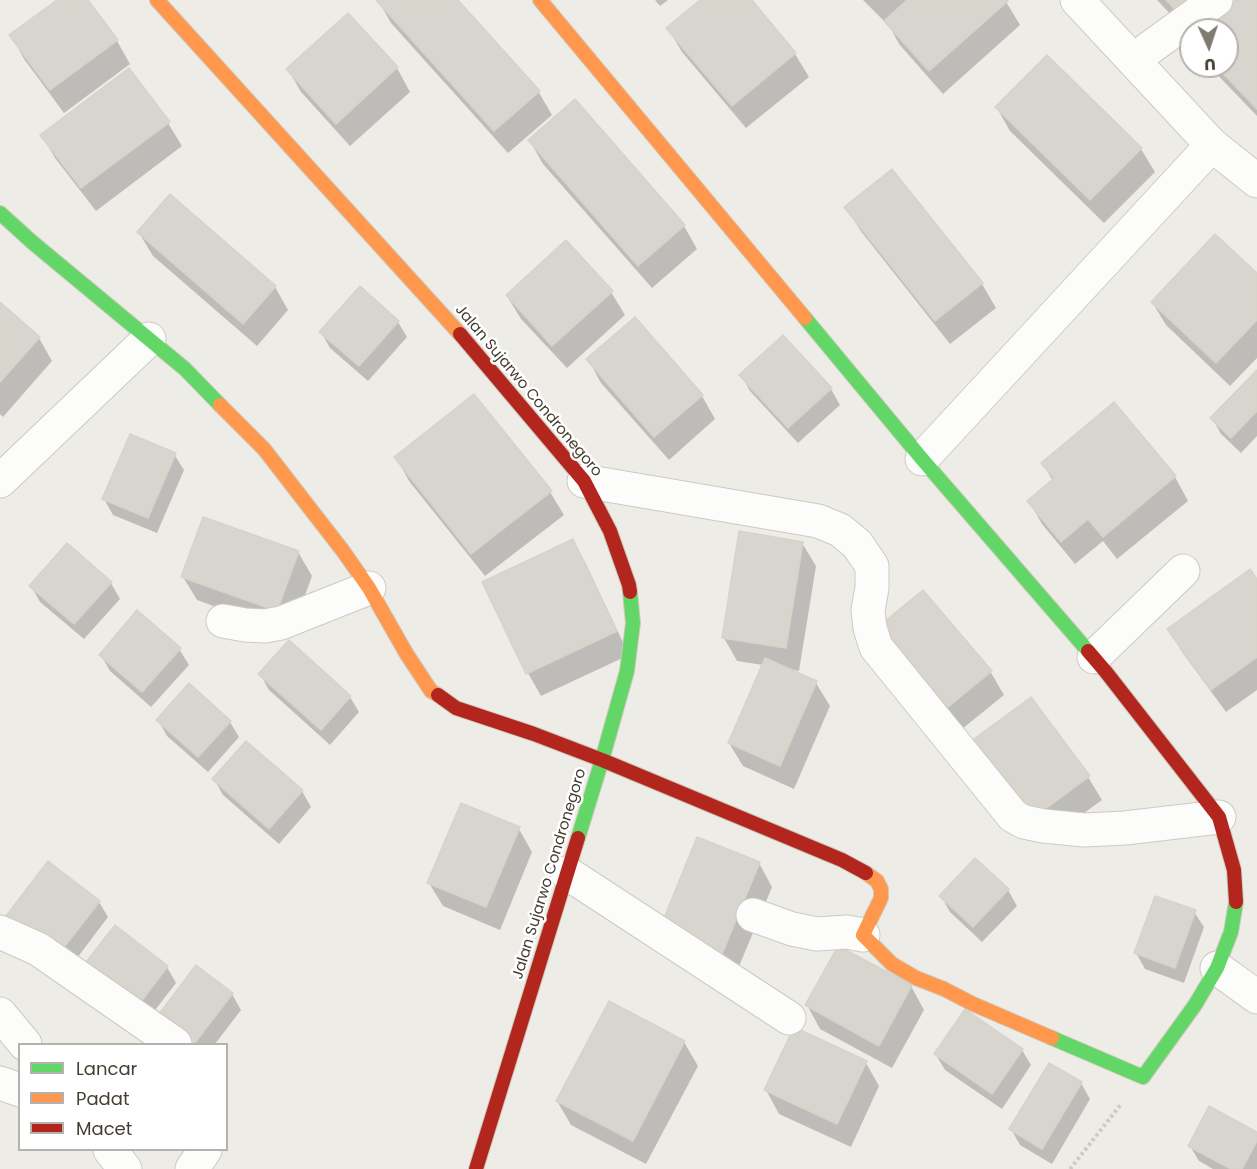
<!DOCTYPE html>
<html>
<head>
<meta charset="utf-8">
<style>
	body { margin:0 }
	#map { position:relative; width:1257px; height:1169px; overflow:hidden; background:#eeece6; font-family:Poppins,sans-serif }
	canvas { display:block }
	.legend { position:absolute; left:18px; top:1043px; width:210px; height:108px; box-sizing:border-box; background:#fff; border:2px solid #b4b2ad; margin:0; padding:8px 10px; list-style:none; font-size:18px; color:#443e32 }
	.legend li { display:flex; align-items:center; gap:12px; height:30px }
	.legend b { width:30px; border:2px solid #b4b2ad }
	.north { position:absolute; left:1179px; top:18px; width:60px; height:60px; box-sizing:border-box; background:#fff; border:2px solid #b4b2ad; border-radius:50%; rotate:177deg; font-size:16px; font-weight:700; line-height:24px; text-align:center; color:#443e32 }
	.north::after { content:''; display:block; margin:auto; width:21px; height:27px; background:#807b71; clip-path:polygon(50% 0,100% 100%,50% 72%,0 100%) }
</style>
</head>
<body>
<div id="map">
<canvas width="1257" height="1169"></canvas>
<ul class="legend">
<li><b style="height:8px;background:#63d668"></b>Lancar</li>
<li><b style="height:8px;background:#ff974d"></b>Padat</li>
<li><b style="height:8px;background:#b3261e"></b>Macet</li>
</ul>
<div class="north">U</div>
</div>
<script>
const g = document.querySelector('canvas').getContext('2d');
g.lineJoin = 'round';
function fill(path, color) {
  g.fillStyle = color;
  g.fill(path, 'evenodd');
}
function toPath(rows) {
  const path = new Path2D();
  for (const r of rows) {
    path.moveTo(r[0], r[1]);
    for (let i = 2; i < r.length; i += 2) path.lineTo(r[i], r[i + 1]);
  }
  return path;
}
function stroke(path, color, width, dash) {
  g.strokeStyle = color;
  g.lineWidth = width;
  g.lineCap = dash ? 'butt' : 'round';
  g.setLineDash(dash || []);
  g.stroke(path);
}
function write(font, color, halo, rows, align = 'center') {
  g.font = font + ' Poppins,sans-serif';
  g.lineWidth = 5;
  g.setLineDash([]);
  g.textBaseline = 'middle';
  g.strokeStyle = halo;
  g.fillStyle = color;
  for (const [text, x, y, turn = 0] of rows) {
    g.save();
    g.translate(x, y);
    g.rotate((+turn || 0) * Math.PI / 180);
    g.textAlign = isNaN(turn) ? turn : align;
    if (halo) g.strokeText(text, 0, 0);
    g.fillText(text, 0, 0);
    g.restore();
  }
}
fill(toPath([
	[59,0,86,0,117,41,130,64,64,113,24,59,11,35],
	[378,0,456,0,538,91,552,115,508,153,391,23],
	[655,0,668,0,660,6],
	[702,0,750,0,795,54,809,77,746,128,682,52,668,28],
	[863,0,1005,0,1020,25,943,94,899,44,890,27],
	[1157,0,1257,0,1257,116,1209,66,1227,66,1227,30,1191,30,1191,36],
	[348,15,397,68,410,92,350,146,301,92,288,69],
	[1047,57,1141,149,1155,172,1104,223,1010,131,997,108],
	[168,123,182,146,96,211,55,158,42,135],
	[530,141,684,226,697,249,652,288,543,164],
	[892,171,982,284,996,308,950,344,860,230,846,207],
	[139,233,275,287,288,310,257,346,153,256],
	[1257,275,1257,358,1230,386,1166,325,1152,302],
	[611,292,625,315,567,368,521,319,507,296],
	[0,304,39,338,52,361,3,417,0,414],
	[635,319,702,396,715,419,669,460,601,383,588,359],
	[398,322,407,337,368,381,330,348,321,332],
	[783,337,831,389,840,405,798,443,750,391,741,375],
	[1257,372,1257,436,1241,453,1221,434,1212,418],
	[1114,404,1175,477,1188,501,1117,559,1103,541,1075,564,1042,524,1029,501,1053,481,1043,464],
	[174,454,184,470,157,533,113,515,104,499],
	[396,457,550,492,564,515,485,576,409,481],
	[573,541,586,564,629,655,541,696,528,673],
	[802,543,816,566,799,671,789,669,788,670,816,683,830,706,794,789,743,766,729,743,763,665,737,661,724,638],
	[298,552,312,576,291,634,197,600,183,577],
	[1257,582,1257,690,1226,712,1182,652,1169,629],
	[111,583,120,599,84,639,40,602,31,586],
	[179,649,189,665,151,707,110,671,101,655],
	[895,649,990,671,1004,695,962,729],
	[260,674,350,697,359,712,330,745,269,690],
	[158,720,230,722,239,737,208,772,167,736],
	[976,740,1088,777,1102,800,1047,840,990,763],
	[246,743,302,791,311,807,279,844,223,795,214,779],
	[519,829,532,852,500,930,443,906,429,883],
	[759,863,772,887,735,976,675,952],
	[1008,890,1017,906,982,942,950,912,941,896],
	[99,902,108,917,68,970,17,932],
	[1194,912,1204,927,1184,983,1145,969,1136,953],
	[167,967,176,983,142,1027,90,987],
	[196,967,232,994,241,1010,215,1044,173,1044],
	[911,986,924,1010,892,1068,820,1029,807,1005],
	[684,1042,698,1066,646,1164,571,1125,557,1101],
	[1022,1050,1031,1065,1002,1109,945,1070,936,1055],
	[866,1063,879,1086,851,1147,779,1114,766,1090],
	[1050,1065,1081,1083,1090,1099,1052,1164,1020,1145,1011,1129],
	[1257,1133,1257,1169,1213,1169,1199,1161,1190,1146]
]), '#0003');
const building = toPath([
	[57,0,88,0,118,40,50,90,9,35,57,0],
	[376,0,458,0,540,91,494,131,376,0],
	[700,0,752,0,796,53,732,106,666,28,700,0],
	[907,0,1007,0,1008,1,929,71,884,21,907,0],
	[1166,0,1198,0,1181,16,1166,0],
	[1227,0,1257,0,1257,109,1216,66,1227,66,1227,30,1195,30,1227,0],
	[348,13,398,67,336,124,286,69,348,13],
	[1047,55,1142,148,1090,200,995,107,1047,55],
	[129,68,170,122,81,188,40,135,129,68],
	[575,99,685,225,638,266,528,140,575,99],
	[892,169,983,283,935,321,844,207,892,169],
	[170,194,276,286,243,324,137,232,170,194],
	[1215,234,1257,273,1257,320,1216,363,1151,302,1215,234],
	[566,240,613,291,552,346,506,295,566,240],
	[360,286,399,321,359,366,319,332,360,286],
	[0,302,40,337,0,382,0,302],
	[635,317,703,395,654,437,586,359,635,317],
	[783,335,832,388,788,428,739,375,783,335],
	[1257,370,1257,411,1231,438,1210,418,1257,370],
	[474,394,552,491,471,554,394,457,474,394],
	[1114,402,1176,476,1103,537,1088,519,1061,542,1027,501,1054,478,1041,463,1114,402],
	[130,434,176,453,148,518,102,499,130,434],
	[203,517,299,551,277,611,181,577,203,517],
	[739,531,803,542,786,648,722,638,739,531],
	[573,539,617,631,526,674,482,582,573,539],
	[67,543,112,582,74,624,29,586,67,543],
	[1250,569,1257,579,1257,657,1211,690,1167,629,1250,569],
	[923,590,992,671,948,707,879,626,923,590],
	[137,610,181,648,142,692,99,655,137,610],
	[289,640,351,696,321,730,258,674,289,640],
	[765,658,817,681,780,766,728,743,765,658],
	[189,683,231,721,198,757,156,720,189,683],
	[1031,697,1090,776,1033,818,974,739,1031,697],
	[246,741,303,790,269,829,212,779,246,741],
	[461,803,520,827,486,907,427,883,461,803],
	[697,837,760,862,722,954,660,928,697,837],
	[975,858,1009,889,973,927,939,896,975,858],
	[48,861,100,901,58,955,6,916,48,861],
	[1155,896,1196,910,1175,968,1134,953,1155,896],
	[115,925,168,966,133,1012,79,971,115,925],
	[838,946,912,985,879,1046,805,1005,838,946],
	[196,965,233,993,194,1044,183,1044,153,1022,196,965],
	[609,1001,685,1041,633,1141,556,1101,609,1001],
	[965,1009,1023,1049,992,1094,934,1054,965,1009],
	[794,1027,867,1061,837,1124,764,1090,794,1027],
	[1049,1063,1082,1082,1042,1149,1009,1129,1049,1063],
	[1209,1106,1257,1132,1257,1141,1242,1169,1231,1169,1188,1146,1209,1106]
]);
fill(building, '#d8d5ce');
stroke(building, '#d6d3cc', 1.5);
const street = toPath([
	[1077,0,1212,145,1257,181],
	[1133,60,1216,0],
	[922,459,1212,145],
	[0,481,149,339],
	[584,481,818,521,840,530,857,544,872,566,872,588,868,610,870,628,876,647,1013,816,1024,822,1044,826,1084,830,1125,828,1219,817],
	[223,621,245,625,265,626,281,623,369,588],
	[1094,657,1183,571],
	[567,873,789,1018],
	[753,915,792,929,817,934,847,932,863,935],
	[0,932,38,949,175,1044],
	[1217,968,1257,997],
	[0,1014,25,1044],
	[0,1083,20,1090],
	[110,1150,125,1169],
	[192,1169,205,1150]
]);
const fast = toPath([
	[0,213,32,242,185,369,220,405],
	[805,318,922,459,1088,651],
	[578,838,602,760,627,671,633,623,630,592],
	[1052,1038,1143,1077,1195,1005,1217,968,1231,932,1236,902]
]);
const slow = toPath([
	[157,0,460,334],
	[540,0,805,318],
	[220,405,264,449,343,551,369,588,406,653,431,691,438,695],
	[866,873,877,881,881,889,881,898,863,935,892,964,916,978,944,989,973,1004,1052,1038]
]);
const jam = toPath([
	[460,334,584,481,610,531,629,585,630,592],
	[1088,651,1106,672,1219,817,1234,870,1236,902],
	[438,695,456,708,534,734,602,760,842,860,866,873],
	[476,1169,578,838]
]);
stroke(street, '#cccac3', 35);
stroke(fast, '#cec9bc', 16);
stroke(slow, '#cec9bc', 16);
stroke(jam, '#cec9bc', 16);
stroke(toPath([
	[1070,1169,1122,1103]
]), '#cdcac5', 4, [3, 3]);
stroke(street, '#fcfcfb', 33);
stroke(fast, '#63d668', 14);
stroke(slow, '#ff974d', 14);
stroke(jam, '#b3261e', 14);
write('15px', '#443e32', '#fff', [
	["Jalan Sujarwo Condronegoro",528,391,50],
	["Jalan Sujarwo Condronegoro",550,874,-73]
]);
</script>
</body>
</html>
